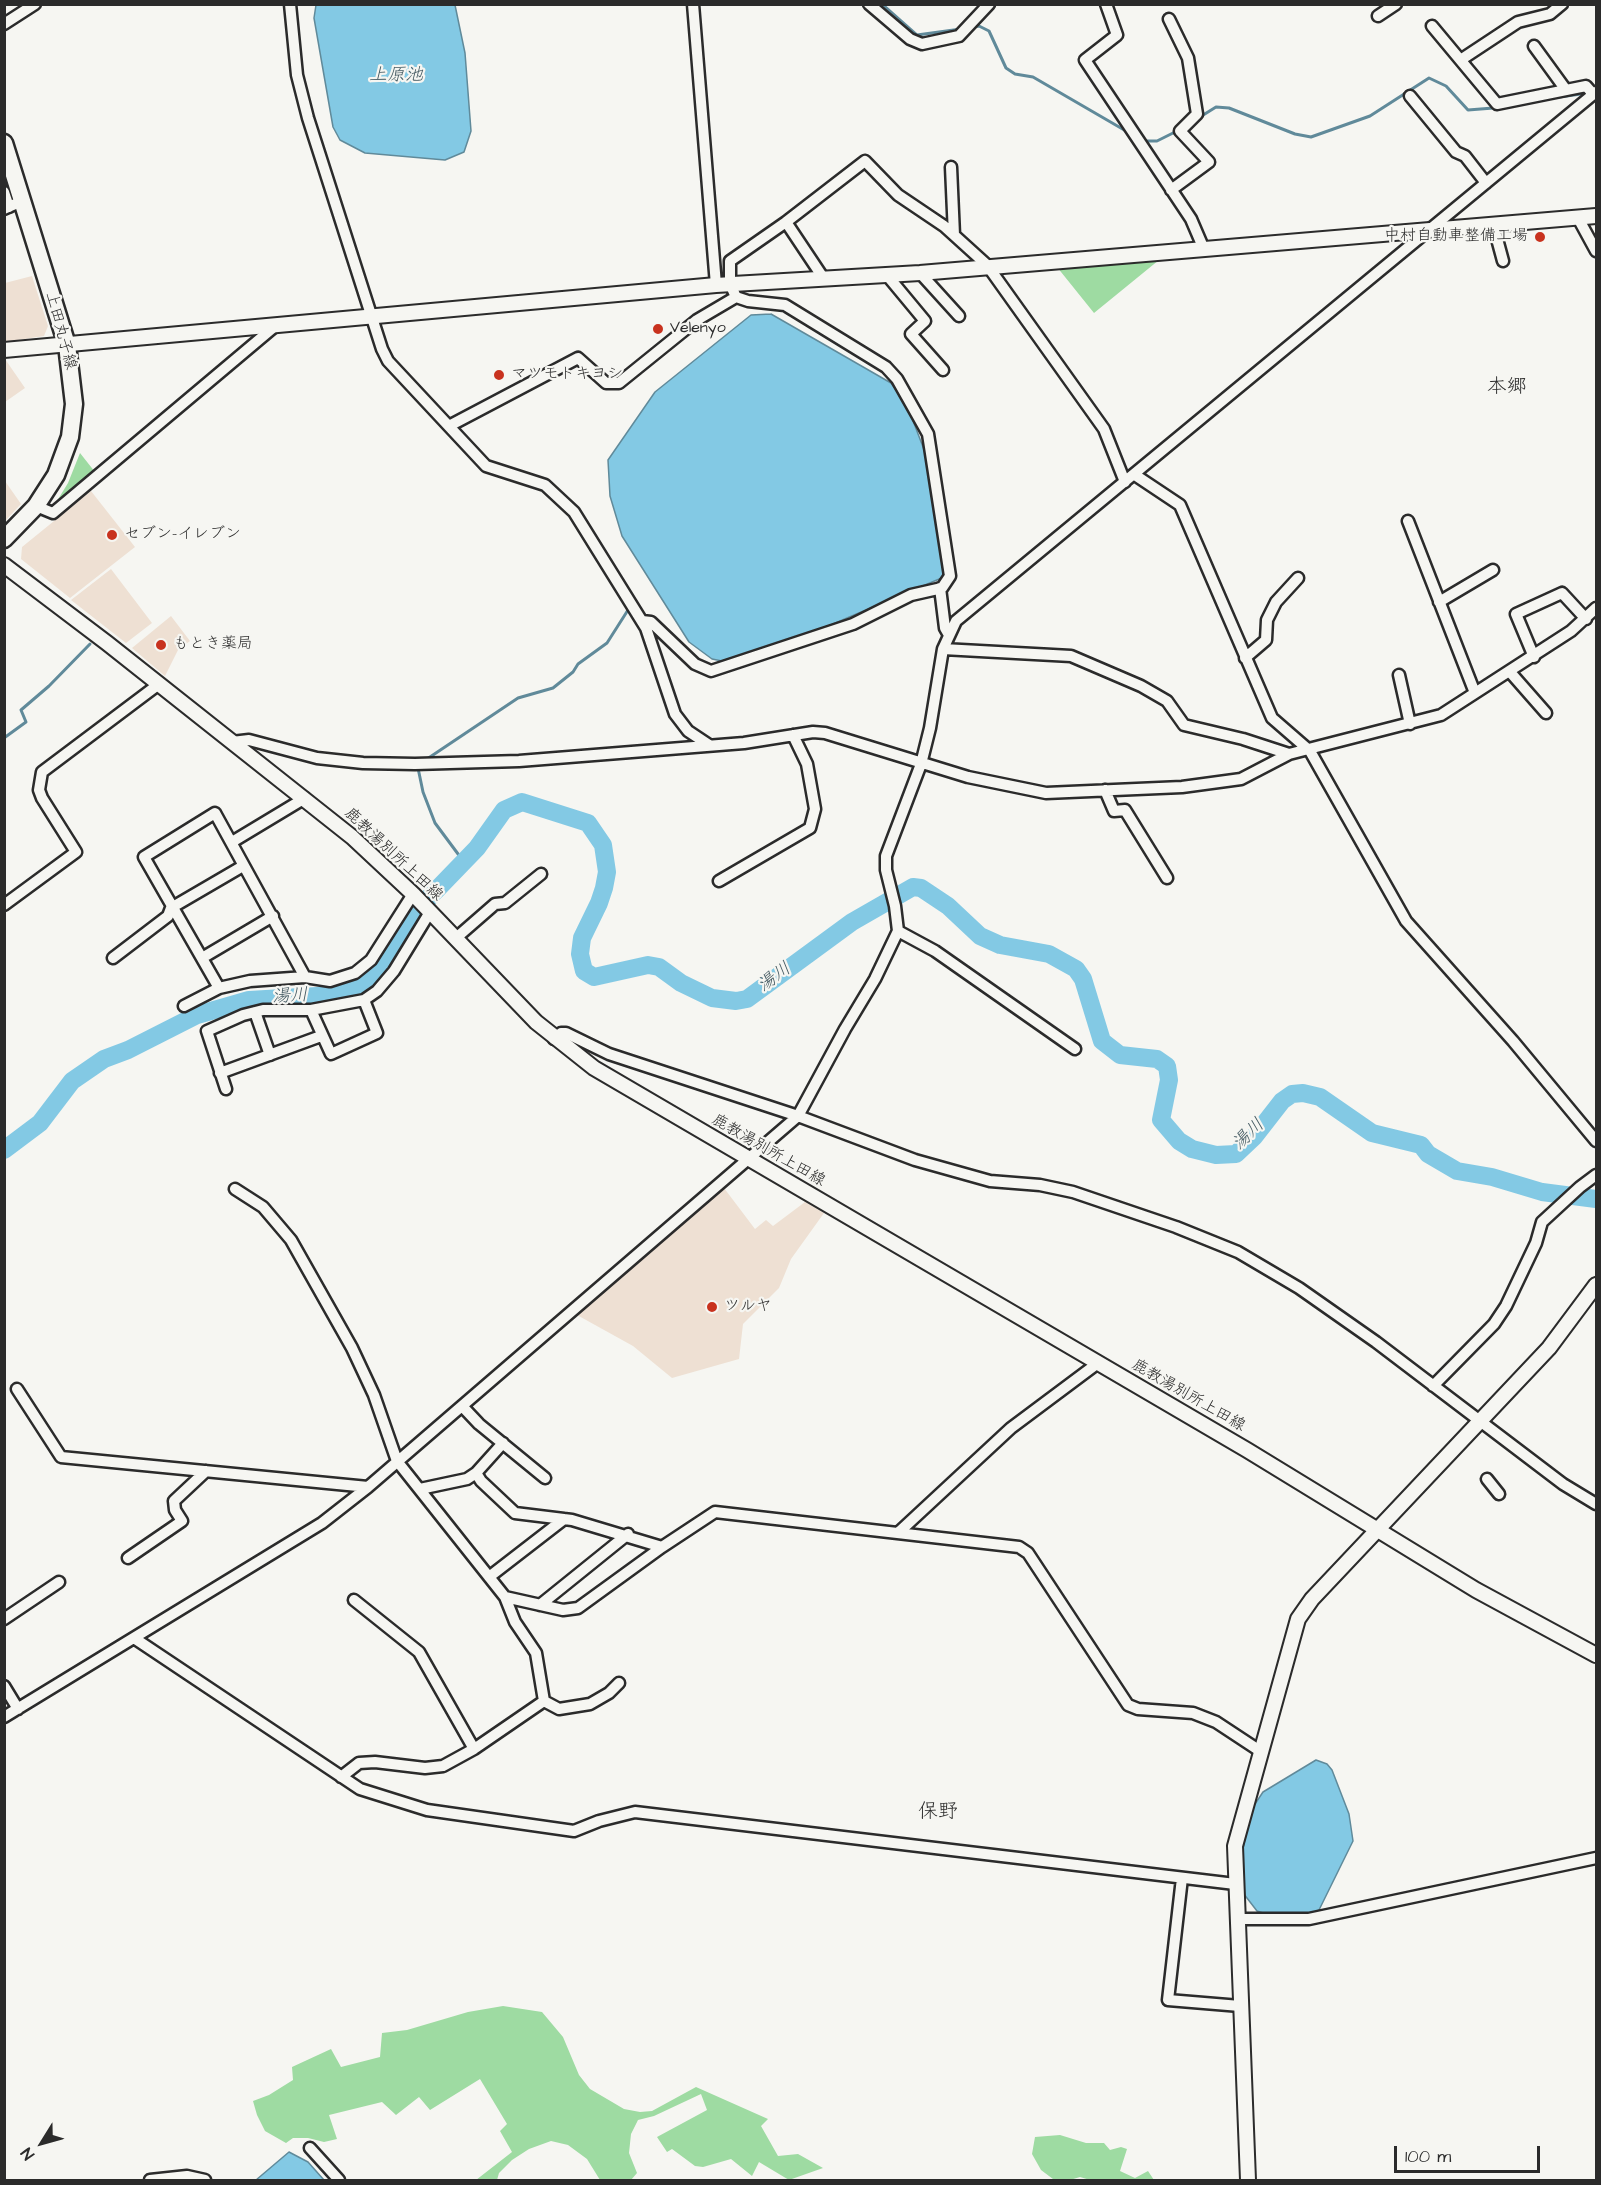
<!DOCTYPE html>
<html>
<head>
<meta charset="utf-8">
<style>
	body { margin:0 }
	#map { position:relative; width:1601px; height:2185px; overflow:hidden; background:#f6f6f2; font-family:"Architects Daughter",sans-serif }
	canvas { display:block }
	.frame { position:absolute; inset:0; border:6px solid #2b2b2b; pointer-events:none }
	.north { position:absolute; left:12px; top:2113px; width:60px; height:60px; -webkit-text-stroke:4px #f6f6f2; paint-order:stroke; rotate:233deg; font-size:16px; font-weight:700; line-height:24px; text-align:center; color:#2b2b2b }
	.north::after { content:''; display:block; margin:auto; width:21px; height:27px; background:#2b2b2b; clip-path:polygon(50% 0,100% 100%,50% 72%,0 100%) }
	.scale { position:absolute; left:1394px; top:2146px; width:146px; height:27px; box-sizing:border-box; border:3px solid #2b2b2b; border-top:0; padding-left:8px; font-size:18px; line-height:21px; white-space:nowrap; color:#2b2b2b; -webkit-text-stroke:4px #f6f6f2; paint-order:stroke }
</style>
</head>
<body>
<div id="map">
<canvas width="1601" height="2185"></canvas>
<div class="frame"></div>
<div class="north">N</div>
<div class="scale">100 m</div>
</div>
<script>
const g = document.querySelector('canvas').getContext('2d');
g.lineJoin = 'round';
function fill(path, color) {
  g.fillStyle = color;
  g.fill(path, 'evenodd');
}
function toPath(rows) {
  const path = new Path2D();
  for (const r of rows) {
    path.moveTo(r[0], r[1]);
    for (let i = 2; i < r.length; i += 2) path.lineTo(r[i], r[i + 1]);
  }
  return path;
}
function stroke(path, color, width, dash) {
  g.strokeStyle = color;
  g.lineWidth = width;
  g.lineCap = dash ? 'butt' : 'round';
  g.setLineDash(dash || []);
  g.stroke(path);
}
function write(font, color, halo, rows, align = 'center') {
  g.font = font + ' "Architects Daughter","Klee One",sans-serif';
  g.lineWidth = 4.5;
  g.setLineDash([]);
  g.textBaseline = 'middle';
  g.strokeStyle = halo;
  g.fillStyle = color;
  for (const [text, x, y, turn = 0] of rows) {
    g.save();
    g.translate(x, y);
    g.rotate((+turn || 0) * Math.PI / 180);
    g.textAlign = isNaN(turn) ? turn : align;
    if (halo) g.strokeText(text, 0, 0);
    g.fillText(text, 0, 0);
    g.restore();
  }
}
fill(toPath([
	[32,276,48,326,44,336,5,342,5,283],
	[5,359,25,388,5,402,4,359],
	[5,481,21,504,5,521,4,521],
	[91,491,135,547,70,598,21,559,22,547],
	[111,569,152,623,126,643,71,600],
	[171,616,190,641,178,650,165,676,132,648],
	[724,1188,755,1229,766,1220,773,1226,805,1202,824,1213,791,1259,779,1288,743,1324,739,1359,672,1378,633,1346,577,1315]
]), '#eee0d3');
fill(toPath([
	[1159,260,1094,313,1057,267],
	[80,453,95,472,54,506,68,483],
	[503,2006,542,2012,563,2037,579,2075,590,2089,624,2109,640,2112,652,2111,696,2087,768,2119,761,2126,778,2156,798,2154,823,2168,789,2180,759,2162,752,2176,731,2159,703,2167,695,2166,672,2149,667,2152,657,2137,707,2110,701,2094,654,2116,638,2120,631,2134,629,2153,637,2173,631,2180,600,2180,587,2159,568,2145,551,2141,529,2149,512,2160,499,2173,497,2180,476,2180,512,2152,500,2131,507,2124,480,2079,430,2110,419,2097,396,2115,382,2102,329,2115,337,2139,324,2142,308,2138,293,2138,286,2143,265,2131,257,2115,253,2101,269,2095,293,2080,292,2067,331,2049,341,2067,380,2057,382,2033,407,2030,468,2012],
	[1060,2135,1086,2143,1104,2143,1110,2150,1121,2147,1127,2149,1120,2171,1135,2178,1148,2171,1154,2180,1090,2180,1080,2177,1070,2180,1053,2179,1041,2170,1032,2154,1035,2137]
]), '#9edba2');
const water = toPath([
	[316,5,455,5,465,53,471,131,464,152,445,160,365,153,340,140,333,127,314,18,316,5],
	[771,314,891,383,907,405,928,460,944,577,788,643,722,661,712,659,689,642,622,536,610,496,608,460,655,392,751,315,771,314],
	[1316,1760,1327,1764,1332,1770,1349,1814,1353,1841,1319,1910,1313,1913,1266,1914,1257,1911,1240,1889,1241,1858,1251,1810,1263,1792,1316,1760],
	[289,2152,308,2162,324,2180,256,2180,289,2152]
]);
fill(water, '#83c9e4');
stroke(water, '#608a9a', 1.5);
stroke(toPath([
	[882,4,917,35,961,29],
	[974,27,979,26,989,31,1006,68,1015,74,1033,77,1126,131],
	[1559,97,1581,94],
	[1200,117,1216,107,1229,108,1295,134,1311,137,1370,116,1429,78,1446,86,1468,110,1506,107],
	[1144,141,1157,141,1177,131],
	[4,738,26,722,21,710,49,686,90,644],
	[427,759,518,698,553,688,573,672,578,664,607,643,628,610],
	[418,768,423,792,435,823,464,862]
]), '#608a9a', 3);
stroke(toPath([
	[4,1150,40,1123,72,1081,104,1059,128,1050,197,1015,249,1000,334,995,361,985,382,968,419,908,477,848,504,810,522,802,588,823,603,845,607,872,604,888,599,903,582,938,580,954,584,971,594,977,648,965,659,967,681,983,712,998,736,1001,747,999,852,922,913,887,921,888,948,906,980,936,1000,945,1049,954,1076,969,1083,979,1102,1041,1120,1055,1157,1059,1167,1066,1169,1080,1161,1120,1179,1141,1192,1149,1216,1155,1236,1154,1254,1137,1282,1101,1292,1094,1303,1093,1320,1097,1372,1133,1421,1145,1428,1154,1457,1171,1492,1177,1542,1192,1596,1199]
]), '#83c9e4', 18);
const street = toPath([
	[290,4,297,75,308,118,382,349,388,361,486,466,545,485,574,512,646,628,675,714,688,731,709,745],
	[693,4,716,285],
	[869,4,910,39,922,44,959,36,989,4],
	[1106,4,1117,35,1085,60,1191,219,1203,247],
	[1378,16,1396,4],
	[1169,19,1188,58,1197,114,1180,131,1209,162,1171,190],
	[4,24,35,4],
	[1432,26,1497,104,1586,86,1593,94],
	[1534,46,1566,90],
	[1462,59,1518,22,1550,14,1562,4],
	[1410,96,1456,152,1465,156,1486,183],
	[951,167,954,235],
	[4,192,9,207],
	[4,209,22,201],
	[1578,218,1596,251],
	[1493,224,1503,261],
	[920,273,959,316],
	[886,274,925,321,911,334,943,370],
	[824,279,786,222,865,161,898,195,944,226,987,265,1104,429,1125,482],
	[449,426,578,358,606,383,619,383,697,320,736,297,730,284,730,261,786,222],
	[1135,475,1180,505,1272,718,1310,751,1406,921,1513,1041,1596,1141],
	[36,506,53,513,274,327],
	[1408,521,1475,693],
	[940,588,945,628,949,635],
	[1439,602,1493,570],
	[642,621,651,622,695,664,711,671,853,624,911,595,942,588,950,576,928,434,897,379,886,367,785,305,748,301,736,297],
	[943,649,1071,656,1141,686,1167,701,1184,725,1243,739,1289,754],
	[1534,657,1516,614,1562,593,1586,619],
	[1245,658,1266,640,1267,620,1276,602,1298,578],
	[1510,672,1546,713],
	[1399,675,1410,724],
	[232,742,249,740,317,758,363,763,415,764,519,761,744,743,813,732,825,733,968,777,1046,793,1182,787,1241,779,1289,754,1441,715,1571,631,1596,608],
	[1105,790,1114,811,1125,810,1167,878],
	[232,842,305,798],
	[719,881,810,828,815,809,807,764,793,735],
	[4,905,76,852,42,798,39,790,42,772,159,684],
	[898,931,935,951,1075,1049],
	[456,938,495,904,505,903,541,874],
	[113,958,168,916,171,908,243,866],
	[202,958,273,916],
	[219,988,144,857,215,813,305,977],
	[184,1006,219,988,250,981,305,977,330,981,355,973,371,960,413,894],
	[311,1010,331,1054,377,1033,364,1000],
	[255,1012,270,1055],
	[554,1039,561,1033,566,1033,609,1054,798,1116,915,1160,990,1181,1040,1185,1073,1192,1176,1227,1238,1252,1299,1288,1376,1342,1563,1484,1596,1504],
	[220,1073,321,1036],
	[226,1089,207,1031,243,1015,263,1010,311,1010,364,1000,377,991,394,971,430,912],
	[235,1189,263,1207,291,1240,352,1348,374,1395,397,1461,505,1597,515,1622,536,1653,544,1701,474,1749,443,1766,425,1768,375,1762,359,1763,341,1777],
	[1433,1386,1494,1324,1506,1306,1536,1243,1542,1222,1580,1187,1596,1175],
	[17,1389,61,1457,368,1487],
	[462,1406,479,1424,545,1478],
	[476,1473,503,1443],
	[1487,1479,1499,1494],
	[420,1489,467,1479,476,1473,481,1481,515,1513,572,1520,662,1547],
	[899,1532,1011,1428,1098,1363],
	[128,1558,182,1521,175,1510,174,1501,206,1471],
	[489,1577,564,1519],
	[505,1597,563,1610,578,1608,662,1547,715,1512,1019,1547,1028,1553,1128,1705,1138,1709,1193,1713,1216,1722,1260,1751],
	[354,1600,419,1652,474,1749],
	[540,1605,628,1534],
	[4,1619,59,1582],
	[134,1638,360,1789,427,1810,574,1831,599,1821,635,1812,1235,1884],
	[4,1686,18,1709],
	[544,1701,559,1709,590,1704,609,1693,619,1683],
	[4,1717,322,1523,368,1487,798,1116,845,1029,875,979,898,931,895,906,886,870,886,856,921,764,930,728,943,649,956,621,1596,92],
	[1182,1878,1168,2000,1240,2006],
	[1238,1919,1309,1919,1596,1858],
	[310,2148,339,2180],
	[150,2180,187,2176,205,2180]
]);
const secondary = toPath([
	[4,350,716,285,920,273,1596,216],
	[4,565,107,643,352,837,413,894,536,1022,594,1068,1247,1450,1476,1590,1596,1655],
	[1248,2180,1235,1846,1298,1619,1312,1599,1549,1348,1596,1285]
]);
const primary = toPath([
	[4,143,67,345,74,404,70,437,56,475,36,506,4,539]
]);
stroke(street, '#2b2b2b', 15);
stroke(secondary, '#2b2b2b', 18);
stroke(primary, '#2b2b2b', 21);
stroke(street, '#f6f6f2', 10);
stroke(secondary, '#f6f6f2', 14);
stroke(primary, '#f6f6f2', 16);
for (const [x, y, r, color] of [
	[1540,237,6,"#c8321e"],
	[658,329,6,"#c8321e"],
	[499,375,6,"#c8321e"],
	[112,535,6,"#c8321e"],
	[161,645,6,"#c8321e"],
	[712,1307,6,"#c8321e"]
]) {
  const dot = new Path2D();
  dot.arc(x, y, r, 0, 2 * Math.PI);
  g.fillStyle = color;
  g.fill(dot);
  stroke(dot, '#f6f6f2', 2);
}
write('16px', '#2b2b2b', '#f6f6f2', [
	["中村自動車整備工場",1528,237,"right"],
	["Velenyo",670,329],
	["マツモトキヨシ",511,375],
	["セブン-イレブン",124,535],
	["もとき薬局",173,645],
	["ツルヤ",724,1307]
], 'left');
write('16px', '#2b2b2b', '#f6f6f2', [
	["上田丸子線",60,331,75],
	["鹿教湯別所上田線",393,855,43],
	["鹿教湯別所上田線",768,1151,30],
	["鹿教湯別所上田線",1188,1396,30]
]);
write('italic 18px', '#455a62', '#f6f6f2', [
	["上原池",396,76],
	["湯川",775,978,-36],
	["湯川",290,997,-3],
	["湯川",1249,1135,-44]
]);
write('20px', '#2b2b2b', '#f6f6f2', [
	["本郷",1507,388],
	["保野",938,1813]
]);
</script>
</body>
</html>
